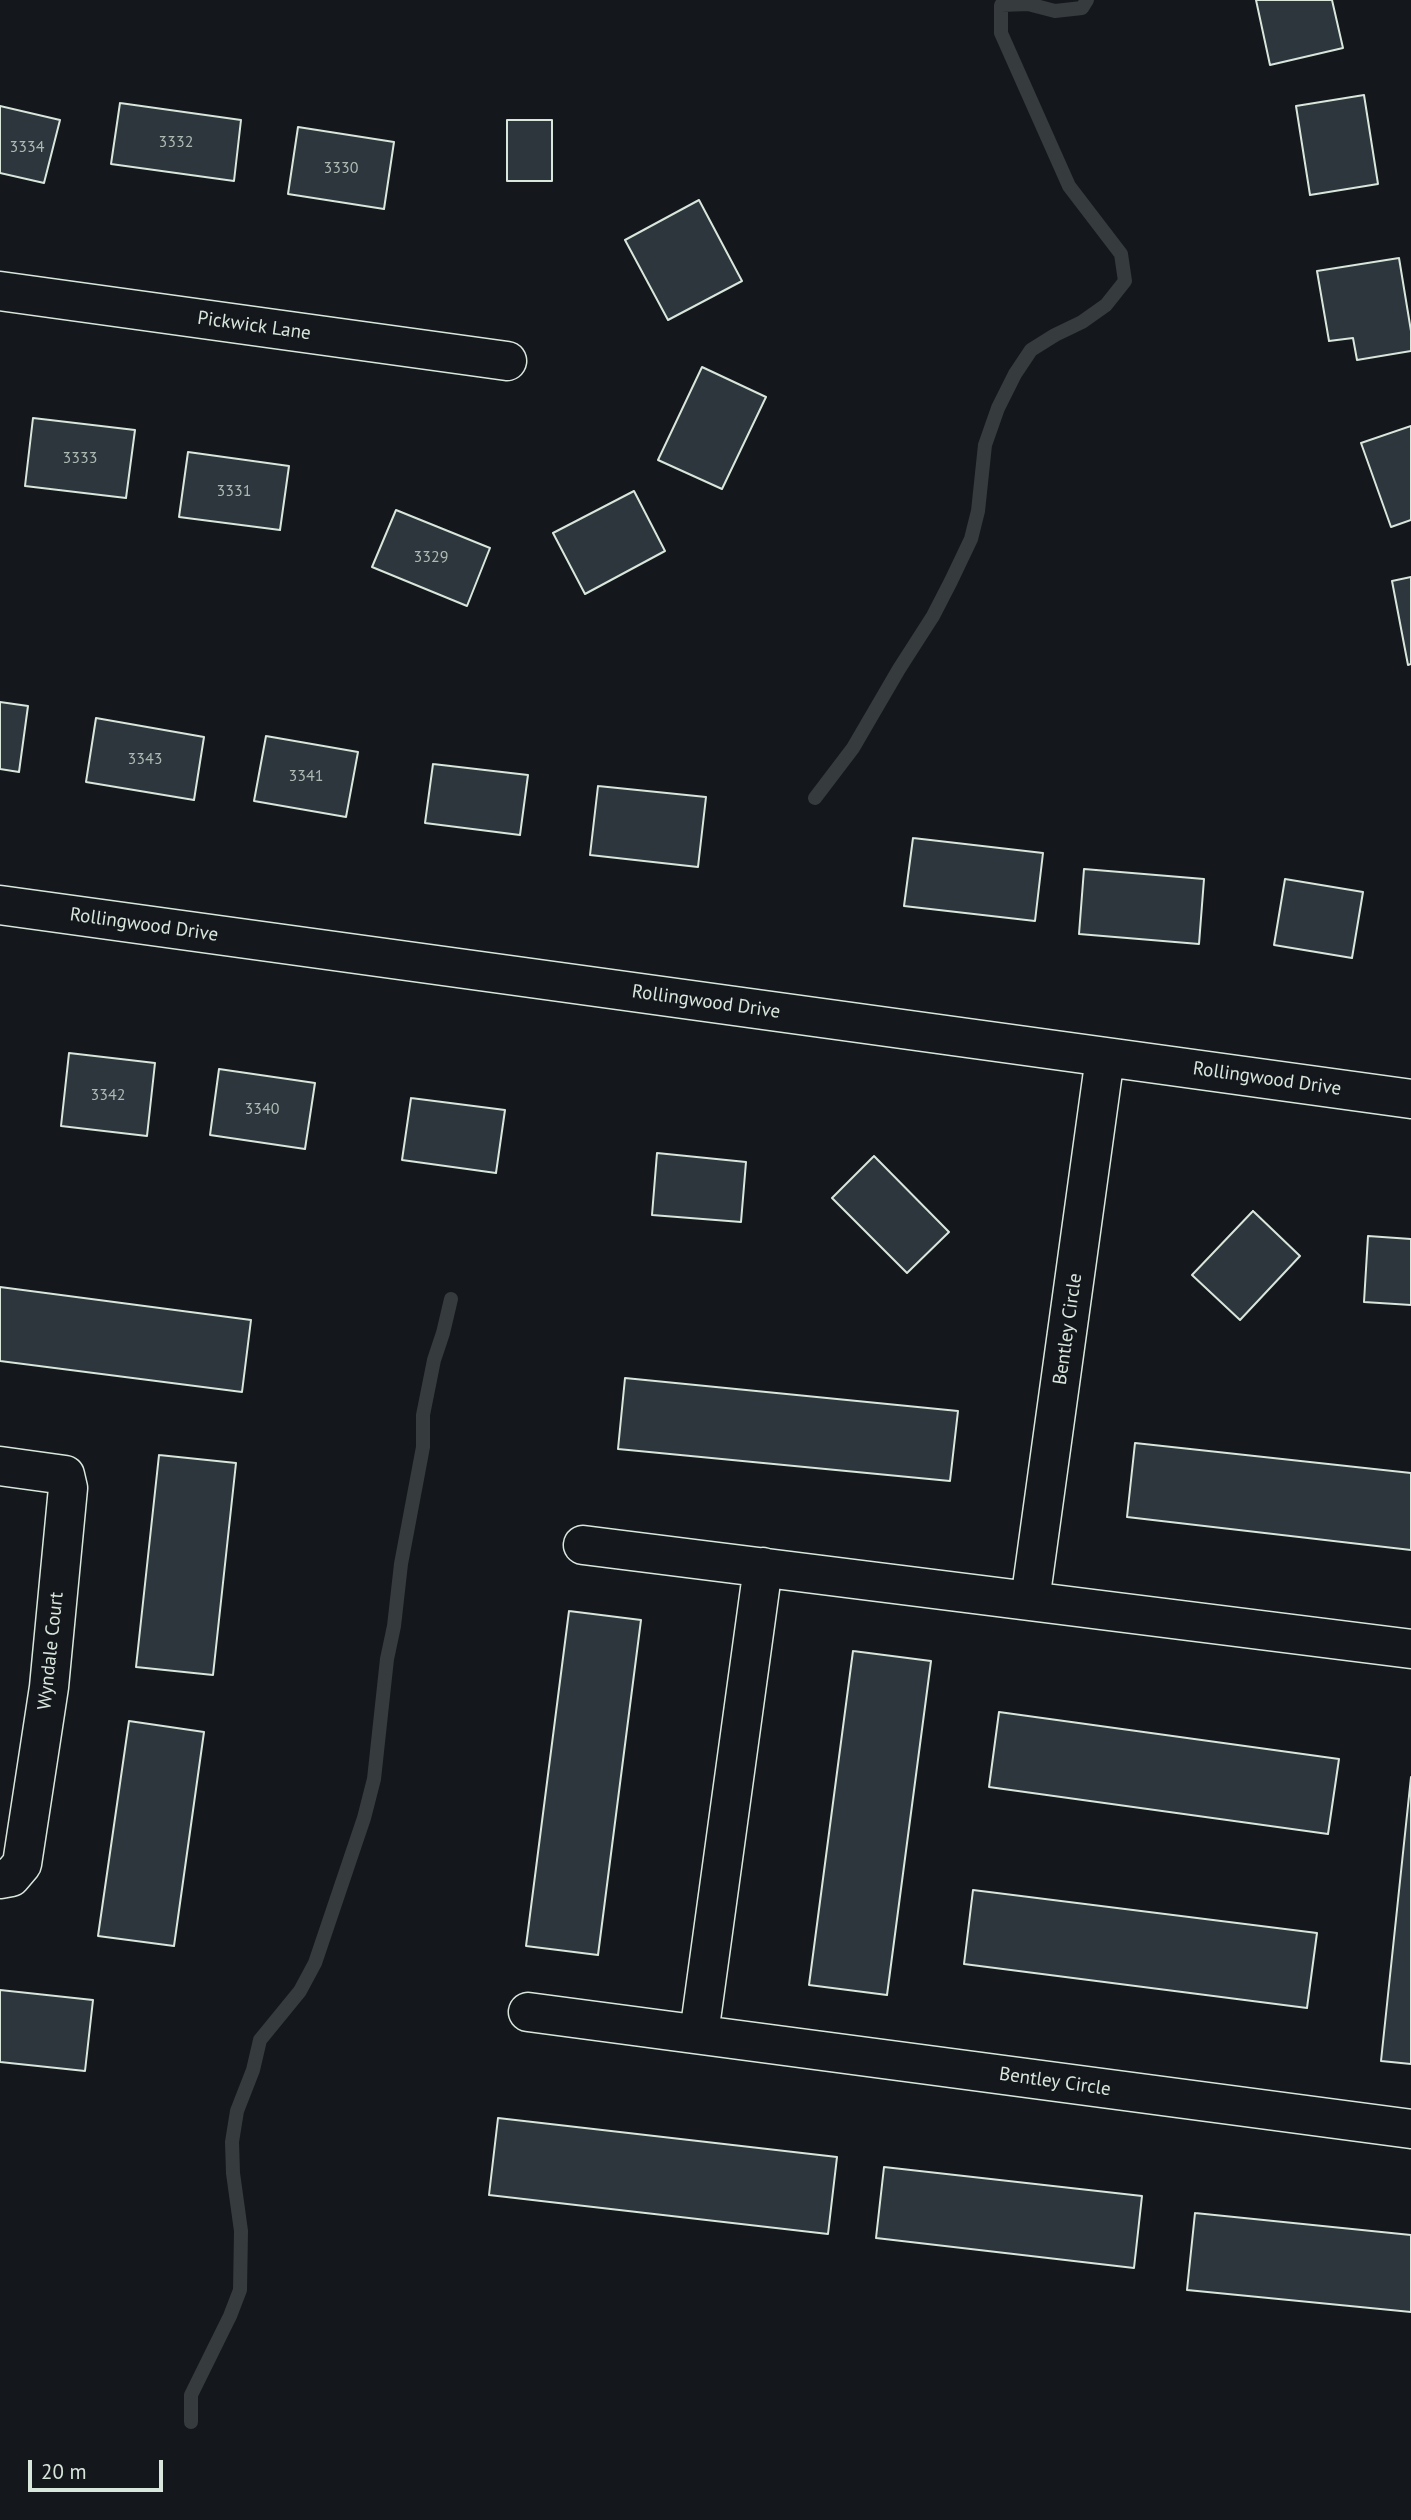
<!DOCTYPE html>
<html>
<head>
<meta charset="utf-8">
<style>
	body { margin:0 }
	#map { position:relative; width:1411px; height:2520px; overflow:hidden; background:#14181c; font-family:"PT Sans",sans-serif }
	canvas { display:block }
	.scale { position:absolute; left:28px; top:2460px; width:135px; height:32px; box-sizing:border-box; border:4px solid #d8e6dc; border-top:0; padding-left:9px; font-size:21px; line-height:24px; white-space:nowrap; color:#d8e6dc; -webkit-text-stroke:5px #14181c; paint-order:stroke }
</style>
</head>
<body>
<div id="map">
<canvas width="1411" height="2520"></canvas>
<div class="scale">20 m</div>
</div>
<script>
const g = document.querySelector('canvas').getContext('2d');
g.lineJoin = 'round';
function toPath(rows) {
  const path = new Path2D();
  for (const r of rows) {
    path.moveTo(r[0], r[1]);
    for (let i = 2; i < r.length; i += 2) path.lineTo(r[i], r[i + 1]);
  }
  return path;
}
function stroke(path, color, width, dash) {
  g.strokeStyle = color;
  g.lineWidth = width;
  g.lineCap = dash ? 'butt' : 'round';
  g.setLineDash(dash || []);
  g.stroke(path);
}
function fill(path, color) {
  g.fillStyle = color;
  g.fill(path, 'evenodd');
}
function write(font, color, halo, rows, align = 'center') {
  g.font = font + ' "PT Sans",sans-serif';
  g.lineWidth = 5;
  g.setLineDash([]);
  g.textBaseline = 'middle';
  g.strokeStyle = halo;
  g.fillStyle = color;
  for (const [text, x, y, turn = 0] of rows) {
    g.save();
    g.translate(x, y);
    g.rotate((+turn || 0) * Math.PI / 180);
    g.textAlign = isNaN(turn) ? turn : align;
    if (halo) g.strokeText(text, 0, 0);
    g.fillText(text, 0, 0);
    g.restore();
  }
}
stroke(toPath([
	[815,798,853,748,899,669,933,616,951,581,971,539,978,511,985,445,998,408,1015,374,1031,350,1055,335,1082,322,1106,305,1125,281,1121,254,1069,186,1001,33,1001,5,1028,4,1055,11,1082,8,1087,0],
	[191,2422,191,2395,230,2316,240,2290,241,2231,233,2173,232,2142,237,2111,253,2070,260,2040,300,1991,315,1963,364,1818,374,1779,387,1659,394,1626,401,1564,423,1447,423,1415,434,1360,443,1333,451,1299]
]), '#363b3e', 14);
const building = toPath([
	[1256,0,1332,0,1343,48,1270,65,1256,0],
	[1364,95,1378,184,1310,195,1296,106,1364,95],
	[120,103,241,120,234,181,111,164,120,103],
	[0,106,60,120,44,183,0,173,0,106],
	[507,120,552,120,552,181,507,181,507,120],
	[298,127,394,142,384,209,288,194,298,127],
	[699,200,742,281,668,320,625,240,699,200],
	[1399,258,1411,331,1411,351,1357,360,1353,338,1329,341,1317,271,1399,258],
	[702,367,766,397,722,489,658,460,702,367],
	[33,418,135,430,126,498,25,486,33,418],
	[1411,426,1411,520,1391,527,1361,443,1411,426],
	[188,452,289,466,280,530,179,517,188,452],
	[634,491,665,551,585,594,553,533,634,491],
	[396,510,490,548,467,606,372,567,396,510],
	[1411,577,1411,664,1408,665,1392,581,1411,577],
	[0,702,28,706,19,772,0,769,0,702],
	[96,718,204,737,194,800,86,782,96,718],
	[266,736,358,752,346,817,254,801,266,736],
	[433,764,528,775,520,835,425,823,433,764],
	[598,786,706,797,698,867,590,855,598,786],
	[913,838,1043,853,1035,921,904,906,913,838],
	[1084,869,1204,879,1199,944,1079,934,1084,869],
	[1285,879,1363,892,1352,958,1274,945,1285,879],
	[69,1053,155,1063,147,1136,61,1126,69,1053],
	[219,1069,315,1083,305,1149,210,1135,219,1069],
	[411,1098,505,1110,496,1173,402,1160,411,1098],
	[657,1153,746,1162,741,1222,652,1215,657,1153],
	[874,1156,949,1232,907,1273,832,1198,874,1156],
	[1253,1211,1300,1256,1240,1320,1192,1275,1253,1211],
	[1368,1236,1411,1239,1411,1305,1364,1302,1368,1236],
	[0,1287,251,1320,242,1392,0,1361,0,1287],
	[625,1378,958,1411,950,1481,618,1449,625,1378],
	[1135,1443,1411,1473,1411,1550,1127,1517,1135,1443],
	[159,1455,236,1463,213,1675,136,1667,159,1455],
	[569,1611,641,1620,598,1955,526,1946,569,1611],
	[853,1651,931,1661,887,1995,809,1985,853,1651],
	[999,1712,1339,1759,1328,1834,989,1787,999,1712],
	[129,1721,204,1732,174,1946,98,1936,129,1721],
	[1411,1777,1411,2064,1381,2061,1411,1777],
	[973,1890,1317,1933,1307,2008,964,1964,973,1890],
	[0,1990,93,2000,85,2071,0,2062,0,1990],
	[498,2118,837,2157,828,2234,489,2195,498,2118],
	[884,2167,1142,2196,1134,2268,876,2238,884,2167],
	[1195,2213,1411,2235,1411,2312,1187,2290,1195,2213]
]);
fill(building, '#2c363c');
stroke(building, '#d8e6dc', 2);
const minor = toPath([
	[0,291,507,361],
	[0,905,1411,1099],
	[0,1466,65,1475,68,1488,49,1687,22,1864,11,1877,0,1879],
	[583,1545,1411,1649],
	[1030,1601,1105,1057],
	[528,2012,1411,2129],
	[699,2034,763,1567]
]);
stroke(minor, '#d8e6dc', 41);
stroke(minor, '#14181c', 38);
write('16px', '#adbab4', null, [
	["3332",176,142],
	["3334",27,147],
	["3330",341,168],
	["3333",80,458],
	["3331",234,491],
	["3329",431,557],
	["3343",145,759],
	["3341",306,776],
	["3342",108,1095],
	["3340",262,1109]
]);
write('19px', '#d8e6dc', '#14181c', [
	["Pickwick Lane",254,326,8],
	["Rollingwood Drive",144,925,8],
	["Rollingwood Drive",706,1002,8],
	["Rollingwood Drive",1267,1079,8],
	["Bentley Circle",1068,1329,-82],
	["Wyndale Court",51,1651,-84],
	["Bentley Circle",1055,2082,8]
]);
</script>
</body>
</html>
